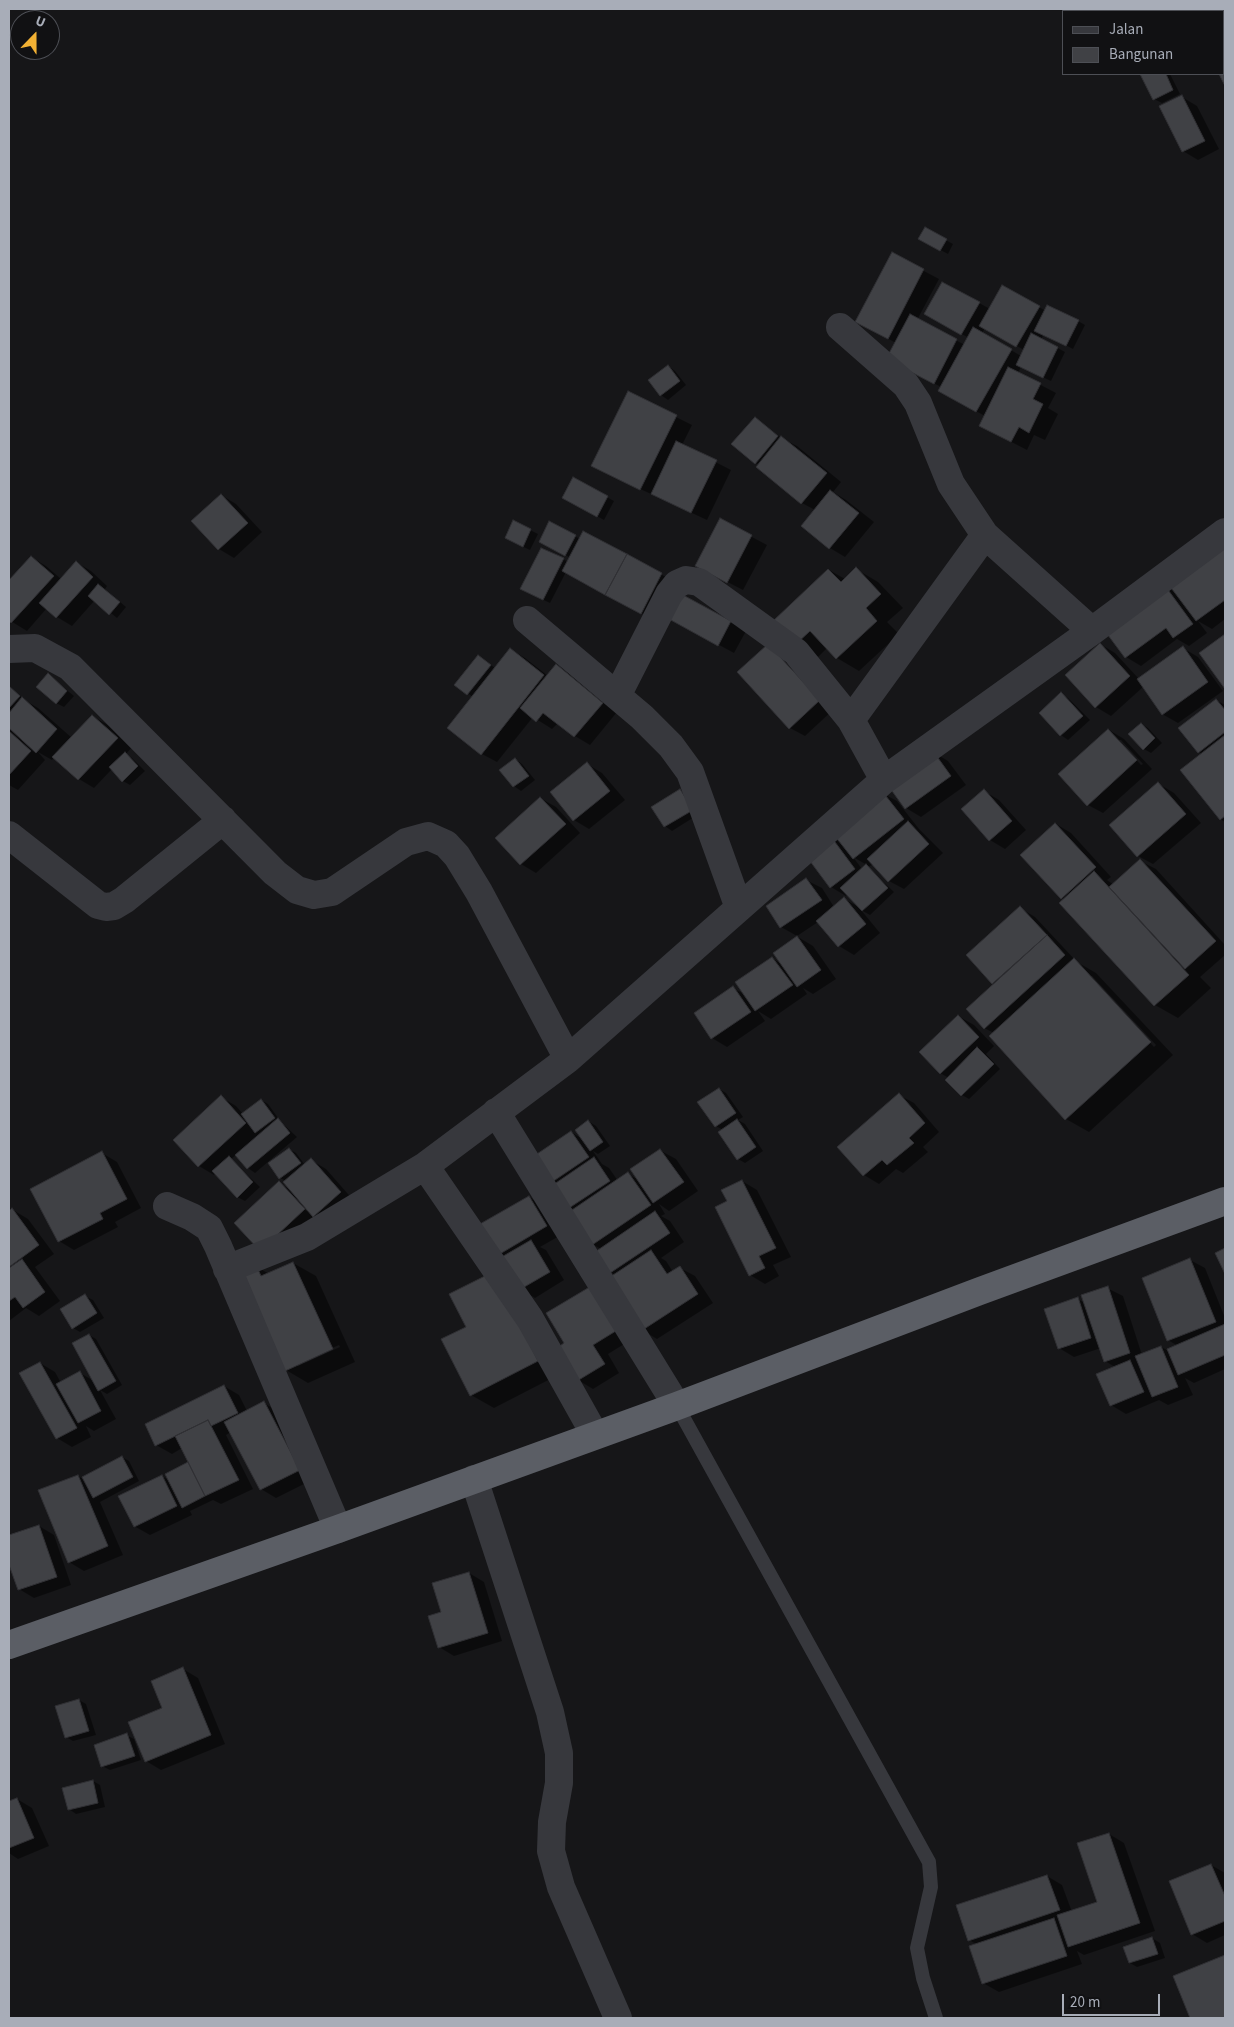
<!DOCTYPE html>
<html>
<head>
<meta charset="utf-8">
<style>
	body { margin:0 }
	#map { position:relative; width:1234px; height:2027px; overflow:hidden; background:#161618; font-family:"Source Sans 3",sans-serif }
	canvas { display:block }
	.frame { position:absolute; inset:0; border:10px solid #a8adb8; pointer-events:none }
	.legend { position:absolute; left:1062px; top:10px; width:162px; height:65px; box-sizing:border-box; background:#111113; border:1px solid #4d4f55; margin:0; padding:6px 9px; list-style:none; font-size:15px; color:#a8adb8 }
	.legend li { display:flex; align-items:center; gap:10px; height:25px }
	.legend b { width:25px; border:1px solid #4d4f55 }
	.north { position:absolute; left:10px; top:10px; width:50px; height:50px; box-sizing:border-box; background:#111113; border:1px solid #4d4f55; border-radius:50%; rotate:22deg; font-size:14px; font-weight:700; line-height:20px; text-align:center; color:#a8adb8 }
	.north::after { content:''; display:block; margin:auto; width:18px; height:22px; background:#f2b134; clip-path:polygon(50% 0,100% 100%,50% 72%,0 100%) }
	.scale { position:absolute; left:1062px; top:1994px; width:98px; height:22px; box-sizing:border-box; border:2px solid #a8adb8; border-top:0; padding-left:6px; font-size:15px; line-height:18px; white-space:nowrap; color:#a8adb8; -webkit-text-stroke:4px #111113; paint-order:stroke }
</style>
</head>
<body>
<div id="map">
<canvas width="1234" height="2027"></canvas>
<div class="frame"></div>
<ul class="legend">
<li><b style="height:6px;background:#37383d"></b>Jalan</li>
<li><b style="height:14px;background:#404145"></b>Bangunan</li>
</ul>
<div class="north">U</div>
<div class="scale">20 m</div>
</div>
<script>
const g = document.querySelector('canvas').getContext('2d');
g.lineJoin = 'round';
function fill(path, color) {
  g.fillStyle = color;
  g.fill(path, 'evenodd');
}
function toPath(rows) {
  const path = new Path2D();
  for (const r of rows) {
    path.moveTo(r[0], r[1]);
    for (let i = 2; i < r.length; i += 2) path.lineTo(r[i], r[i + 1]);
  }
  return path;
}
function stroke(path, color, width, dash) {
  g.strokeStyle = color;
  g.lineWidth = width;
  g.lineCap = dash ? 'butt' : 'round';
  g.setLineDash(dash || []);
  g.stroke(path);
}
fill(toPath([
	[1225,25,1225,83,1220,74,1223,74,1223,26],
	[1142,74,1170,74,1180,94,1162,103,1154,99],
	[1182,97,1197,106,1219,149,1198,160,1183,151],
	[925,229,953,244,948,254,920,239],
	[892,254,939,279,917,320,965,345,969,338,940,322,943,283,990,309,1002,287,1046,311,1078,321,1085,325,1073,349,1044,334,1041,339,1065,352,1051,381,1021,367,1018,373,1056,393,1048,408,1058,414,1045,440,1034,435,1027,450,996,434,985,416,939,391,941,387,903,367,896,343,872,330],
	[985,328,1024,350,1021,356,982,333],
	[668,366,675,371,686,385,668,400,661,395],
	[628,393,692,425,682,445,731,470,707,520,608,474],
	[755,418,781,438,797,446,841,482,833,492,846,500,874,522,845,557,830,548,815,510,802,503,758,467,760,465,756,463],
	[573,479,614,501,604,520,563,497],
	[221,495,236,504,262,532,234,558,219,549],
	[720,520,767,545,743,590,712,574],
	[550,523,580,539,584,533,677,583,656,621,566,572,550,603,529,593,563,559,568,562,571,558,540,541],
	[530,530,538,534,530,550,513,542],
	[1225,546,1225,619,1212,629,1198,621,1207,633,1189,646,1177,639,1141,666,1126,657,1163,585,1177,593],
	[31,557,46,566,61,579,76,562,91,571,107,586,105,589,126,607,117,618,95,600,72,626,57,617,47,608,27,631,9,620,9,582],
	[856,569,878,582,903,608,887,622,899,634,859,671,837,658,827,648,818,657,796,644,829,570,845,579],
	[683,596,746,631,734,653,686,627],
	[1225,636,1225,687,1201,654],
	[1100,644,1115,653,1139,679,1183,648,1198,657,1223,691,1178,723,1162,714,1143,687,1111,716,1096,707,1067,675],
	[510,649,525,658,548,676,556,666,571,674,617,712,590,745,575,736,558,723,552,729,533,717,497,762,482,754,473,697,456,685,478,656,495,668],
	[783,654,834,709,805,736,790,728,739,672],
	[48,675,74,696,64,707,56,703],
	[9,687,26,701,38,708,72,738,92,716,108,725,132,747,126,754,132,758,145,771,130,785,123,781,112,769,94,788,79,779,54,757,52,760,38,752,45,760,18,790,9,785,9,730,15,732,9,726],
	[1061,694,1068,698,1090,720,1068,740,1061,735,1040,713],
	[1216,700,1225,705,1225,822,1220,819,1202,754,1199,752],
	[1141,724,1148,728,1162,743,1151,753,1144,749],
	[1109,730,1124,739,1152,769,1103,813,1088,805],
	[1118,740,1121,740,1143,764,1141,765],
	[933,752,948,761,966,785,921,817,906,808,889,785],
	[515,759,522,764,535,780,521,791,514,786,501,770],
	[587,764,602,773,625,800,589,829,574,820],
	[1159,784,1174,793,1201,823,1153,864,1138,856],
	[680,791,687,795,699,814,672,831,665,826],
	[984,791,999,800,1026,830,1005,849,990,840],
	[882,793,897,801,919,829,943,853,904,889,889,881,874,864,868,867,894,892,870,915,861,910,880,933,854,955,839,946,818,922,797,936,781,927,806,880,822,888,834,907,844,899,859,907,848,894,846,896,831,887,829,836,843,844],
	[853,857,867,865,862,869],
	[540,798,556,807,580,833,536,873,521,864,497,838],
	[1056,824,1071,833,1111,877,1107,880,1114,885,1140,861,1156,869,1225,945,1225,955,1200,977,1211,988,1178,1018,1155,1005,1061,903,1064,900,1022,855],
	[1020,908,1035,917,1077,962,1096,973,1173,1055,1089,1132,1066,1119,991,1036,994,1033,984,1028,994,985,968,955],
	[1088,976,1092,976,1156,1045,1154,1047],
	[798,937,813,946,836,979,813,994,803,988,807,994,771,1019,758,1011,765,1021,727,1047,712,1038,733,988,746,995,772,958,783,965],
	[958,1016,974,1025,994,1046,986,1054,1000,1069,969,1099,962,1095,946,1080,949,1078,940,1073],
	[719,1089,726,1093,743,1117,738,1120,745,1124,763,1151,745,1163,738,1159,723,1130,716,1126],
	[899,1095,914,1103,939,1132,923,1147,928,1152,903,1173,896,1169,879,1184,864,1175],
	[221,1097,236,1106,243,1114,261,1100,268,1104,281,1122,297,1137,255,1173,248,1168,236,1155,231,1159,260,1187,245,1201,237,1197,216,1173,214,1175,199,1166],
	[588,1121,596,1126,610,1146,598,1154,593,1151,602,1164,609,1168,618,1181,628,1174,639,1180,661,1151,676,1159,698,1191,669,1211,659,1204,665,1214,661,1216,670,1221,684,1242,661,1258,666,1261,673,1272,680,1268,695,1276,713,1303,657,1339,642,1330,615,1275,611,1272,597,1252,601,1249,592,1244,575,1210,570,1207,557,1184,553,1181,571,1132,584,1140],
	[289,1149,296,1153,305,1165,311,1160,326,1169,355,1202,276,1258,279,1183,291,1190,286,1181,280,1178],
	[300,1204,309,1209,309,1212,299,1207],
	[102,1153,117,1162,141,1208,115,1222,118,1227,74,1250,59,1241],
	[742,1181,757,1190,791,1257,773,1265,779,1276,765,1284,750,1275,728,1202],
	[529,1197,544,1206,561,1235,540,1247,546,1250,564,1280,535,1298,520,1289,498,1254],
	[13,1210,28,1219,54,1254,35,1267,60,1301,39,1316,26,1308,9,1321,9,1213],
	[1190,1260,1205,1268,1225,1318,1225,1369,1194,1383,1185,1378,1193,1395,1168,1405,1159,1400,1126,1414,1111,1405,1115,1367,1105,1361,1101,1348,1074,1357,1059,1348,1078,1299,1085,1303,1107,1288,1123,1296,1142,1355,1161,1347,1167,1350,1178,1346,1168,1340],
	[293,1263,316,1276,355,1362,308,1383,286,1370,256,1266,269,1274],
	[339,1345,340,1347,298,1366,298,1363],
	[593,1287,634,1338,608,1354,619,1373,593,1389,578,1380,566,1344],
	[451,1295,560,1374,494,1408,471,1395,467,1328],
	[85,1296,93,1300,104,1318,80,1332,73,1328],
	[89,1335,96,1339,122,1385,107,1394,100,1390,116,1419,94,1431,86,1426,91,1437,72,1447,57,1438,40,1363,55,1372,61,1383,80,1373,94,1381],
	[224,1386,239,1395,247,1411,264,1403,279,1412,314,1479,276,1498,261,1489,231,1432,226,1435,253,1489,221,1504,213,1500,190,1511,192,1515,150,1535,134,1526,162,1476,170,1481,190,1463,182,1448,172,1454,156,1445],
	[122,1457,129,1461,139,1481,100,1502,123,1555,84,1571,69,1562,78,1476,85,1480],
	[39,1526,54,1535,71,1585,34,1598,19,1589,9,1561,9,1537],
	[469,1573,484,1582,502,1641,454,1656,439,1647,442,1613],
	[183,1669,198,1678,225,1744,161,1770,146,1761,164,1708],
	[79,1700,86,1704,96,1735,73,1741,66,1737],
	[126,1735,134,1739,141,1760,110,1770,102,1766],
	[93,1781,100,1785,105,1807,76,1814,69,1809],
	[17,1799,32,1808,49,1846,18,1859,9,1853,9,1803],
	[1109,1834,1124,1843,1155,1931,1084,1955,1077,1951,1082,1964,999,1992,983,1983,978,1945,969,1940,1047,1876,1062,1885,1072,1912,1099,1903],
	[1211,1865,1225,1873,1225,1935,1207,1943,1192,1934],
	[1152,1938,1160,1943,1165,1958,1137,1967,1130,1963],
	[1225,1956,1225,2018,1192,2018,1175,1977]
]), '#0007');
const building = toPath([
	[1225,23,1225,86,1219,74,1223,74,1223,25,1225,23],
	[1140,74,1166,74,1173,90,1153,100,1140,74],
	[1182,95,1205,141,1182,152,1159,106,1182,95],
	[925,227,947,239,940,251,918,239,925,227],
	[892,252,924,269,888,339,855,322,892,252],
	[942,282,980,302,961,335,924,314,942,282],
	[1002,285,1040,306,1016,347,979,326,1002,285],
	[1047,305,1079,320,1066,346,1034,331,1047,305],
	[910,314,957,339,934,384,886,359,910,314],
	[973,327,1012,349,976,412,938,391,973,327],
	[1031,333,1058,347,1043,378,1016,365,1031,333],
	[668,365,680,381,660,396,648,380,668,365],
	[1008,367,1041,383,1033,399,1043,404,1029,433,1019,427,1011,442,979,426,1008,367],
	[628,391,677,415,640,490,591,466,628,391],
	[755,417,778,436,755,464,731,444,755,417],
	[781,436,827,473,801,504,756,467,781,436],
	[676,441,717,460,691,513,651,494,676,441],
	[573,477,608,496,597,517,562,498,573,477],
	[830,490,859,513,829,549,801,526,830,490],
	[221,494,248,523,218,550,191,521,221,494],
	[720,518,752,535,727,583,695,566,720,518],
	[513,520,531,529,523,547,505,538,513,520],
	[549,521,576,535,565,556,539,542,549,521],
	[583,531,627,554,605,595,562,571,583,531],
	[1225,545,1225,600,1196,621,1169,585,1225,545],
	[541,548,564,558,543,600,520,589,541,548],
	[627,554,662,573,641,614,605,595,627,554],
	[31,556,54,576,11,623,9,621,9,580,31,556],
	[76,561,93,577,56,618,39,603,76,561],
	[856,567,881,594,866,608,877,621,836,659,810,631,795,645,773,621,828,569,841,582,856,567],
	[1163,583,1193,624,1173,638,1166,628,1125,658,1102,627,1163,583],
	[98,584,120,602,109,615,88,596,98,584],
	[683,595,731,621,718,646,669,619,683,595],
	[1225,634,1225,689,1199,653,1225,634],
	[1100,643,1130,676,1095,708,1065,675,1100,643],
	[768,644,820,700,789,729,737,672,768,644],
	[1183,646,1208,682,1162,715,1137,679,1183,646],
	[510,648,544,675,481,755,447,728,510,648],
	[478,655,491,665,467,695,454,685,478,655],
	[556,664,603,703,574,737,543,713,536,722,520,708,556,664],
	[48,673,67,691,56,704,36,687,48,673],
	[9,686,20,696,9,708,9,686],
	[1061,692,1083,716,1060,736,1039,713,1061,692],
	[22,697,57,729,36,753,9,728,9,713,22,697],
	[1216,699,1225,710,1225,732,1198,753,1178,728,1216,699],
	[92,715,118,738,78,780,52,757,92,715],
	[1141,723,1155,738,1143,750,1128,734,1141,723],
	[1108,729,1137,760,1087,806,1058,774,1108,729],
	[9,731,31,751,9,775,9,731],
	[1225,735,1225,816,1220,820,1180,770,1225,735],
	[933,751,951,776,905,809,887,784,933,751],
	[125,752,138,766,122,782,109,767,125,752],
	[515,758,529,776,513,787,499,770,515,758],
	[587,762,610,791,573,821,550,792,587,762],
	[1158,782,1186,814,1137,857,1109,825,1158,782],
	[680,789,693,810,664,827,651,807,680,789],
	[984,789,1012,821,989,841,961,809,984,789],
	[882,791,904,819,853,859,831,831,882,791],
	[540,797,566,824,520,865,495,838,540,797],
	[908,821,929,844,888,882,867,859,908,821],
	[1055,823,1096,867,1061,899,1020,855,1055,823],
	[829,834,855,869,830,888,804,853,829,834],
	[1140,859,1216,941,1185,969,1109,887,1140,859],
	[866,864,888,888,862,911,840,888,866,864],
	[1094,871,1189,975,1154,1006,1059,903,1094,871],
	[806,878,822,900,780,928,766,906,806,878],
	[844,897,866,924,838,947,816,921,844,897],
	[1020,906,1047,935,992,984,966,955,1020,906],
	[1047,935,1065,955,984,1029,966,1009,1047,935],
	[797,936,821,970,797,987,773,953,797,936],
	[772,957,793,985,755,1011,735,982,772,957],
	[1074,958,1151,1042,1065,1120,989,1036,1074,958],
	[733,986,751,1012,711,1039,694,1013,733,986],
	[958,1015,979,1037,940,1074,919,1052,958,1015],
	[977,1047,994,1064,961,1096,945,1080,977,1047],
	[719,1088,736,1113,715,1127,697,1102,719,1088],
	[899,1093,925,1123,909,1138,914,1143,887,1165,882,1160,863,1176,837,1147,899,1093],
	[221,1095,246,1123,198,1167,173,1140,221,1095],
	[261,1099,275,1118,255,1133,241,1114,261,1099],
	[278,1118,290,1133,247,1169,235,1155,278,1118],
	[737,1119,756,1147,737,1160,718,1132,737,1119],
	[588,1120,603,1142,590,1151,575,1130,588,1120],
	[571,1131,589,1157,552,1182,534,1156,571,1131],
	[289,1148,301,1163,279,1179,268,1163,289,1148],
	[660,1149,684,1182,653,1203,630,1169,660,1149],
	[102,1151,127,1199,100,1213,103,1219,58,1242,30,1189,102,1151],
	[229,1156,253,1182,237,1198,212,1171,229,1156],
	[594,1157,610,1181,569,1208,553,1185,594,1157],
	[311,1158,341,1192,313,1217,283,1182,311,1158],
	[628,1172,651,1205,592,1245,569,1212,628,1172],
	[742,1180,776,1248,759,1256,765,1268,749,1276,715,1207,727,1201,721,1190,742,1180],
	[279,1181,305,1209,260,1251,234,1223,279,1181],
	[529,1196,547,1226,498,1255,480,1224,529,1196],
	[12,1208,39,1245,9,1267,9,1211,12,1208],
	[655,1211,670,1233,610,1273,595,1252,655,1211],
	[531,1240,550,1272,519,1290,500,1258,531,1240],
	[1225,1248,1225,1274,1215,1253,1225,1248],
	[651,1250,667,1274,680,1266,698,1294,641,1331,607,1279,651,1250],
	[1190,1258,1216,1322,1167,1341,1142,1278,1190,1258],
	[22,1259,45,1292,23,1308,15,1297,9,1301,9,1268,22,1259],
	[293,1262,333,1349,285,1371,239,1272,256,1265,261,1276,293,1262],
	[493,1272,538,1361,470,1396,441,1339,466,1327,449,1294,493,1272],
	[593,1285,619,1329,593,1345,605,1364,577,1381,557,1348,564,1343,546,1313,593,1285],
	[1108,1286,1130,1353,1104,1362,1081,1295,1108,1286],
	[85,1294,97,1313,72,1329,60,1309,85,1294],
	[1078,1297,1091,1338,1058,1349,1044,1309,1078,1297],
	[1225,1324,1225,1355,1178,1375,1167,1349,1225,1324],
	[89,1334,116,1381,98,1391,72,1343,89,1334],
	[1161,1346,1178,1387,1152,1397,1135,1356,1161,1346],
	[1130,1360,1144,1392,1110,1406,1096,1374,1130,1360],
	[40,1362,77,1428,56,1439,19,1373,40,1362],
	[80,1371,101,1411,78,1423,56,1384,80,1371],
	[224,1385,238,1413,211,1426,208,1420,155,1446,145,1424,224,1385],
	[264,1401,300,1470,260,1490,224,1422,264,1401],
	[208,1420,239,1480,205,1496,175,1436,208,1420],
	[122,1456,133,1477,93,1498,82,1477,122,1456],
	[188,1462,205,1496,182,1508,165,1474,188,1462],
	[78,1475,108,1546,68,1563,38,1490,78,1475],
	[162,1475,177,1506,134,1527,118,1496,162,1475],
	[39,1525,57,1577,18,1590,9,1565,9,1535,39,1525],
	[469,1572,488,1633,438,1648,428,1616,441,1612,432,1583,469,1572],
	[183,1667,211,1735,145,1762,128,1722,162,1708,151,1681,183,1667],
	[79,1699,89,1731,65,1738,55,1706,79,1699],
	[127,1733,135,1756,101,1767,94,1745,127,1733],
	[93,1780,98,1803,68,1810,62,1788,93,1780],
	[17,1798,34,1838,9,1848,9,1801,17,1798],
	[1109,1833,1140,1923,1068,1947,1057,1915,1097,1902,1077,1843,1109,1833],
	[1211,1864,1225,1896,1225,1921,1191,1935,1169,1881,1211,1864],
	[1047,1875,1060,1910,968,1941,956,1905,1047,1875],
	[1054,1918,1067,1956,982,1984,969,1946,1054,1918],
	[1152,1937,1158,1954,1129,1963,1123,1947,1152,1937],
	[1225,1955,1225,2018,1190,2018,1173,1976,1225,1955]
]);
fill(building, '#404145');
stroke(building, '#303034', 1);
stroke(toPath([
	[677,1406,929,1862,931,1887,917,1948,923,1978,936,2018]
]), '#37383d', 14);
stroke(toPath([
	[840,327,906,385,918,403,951,484,985,535,1092,631],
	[527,620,642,717,671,746,690,772,739,908],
	[9,649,35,648,70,667,275,873,297,890,314,895,332,892,406,842,428,836,446,844,457,856,479,892,568,1059],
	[617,696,669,594,677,584,686,580,699,582,796,652,851,720,884,780],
	[851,720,985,535],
	[9,835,98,905,106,907,114,906,124,900,223,820],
	[496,1112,677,1406],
	[425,1166,530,1319,595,1435],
	[167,1206,192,1217,209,1228,218,1246,338,1529],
	[227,1269,307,1237,425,1166,568,1059,884,780,1092,631,1225,532],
	[474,1479,550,1712,559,1753,559,1783,552,1822,551,1851,561,1887,618,2018]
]), '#37383d', 28);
stroke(toPath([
	[9,1645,338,1529,677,1406,980,1291,1225,1201]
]), '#5b5e65', 28);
</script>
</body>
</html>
